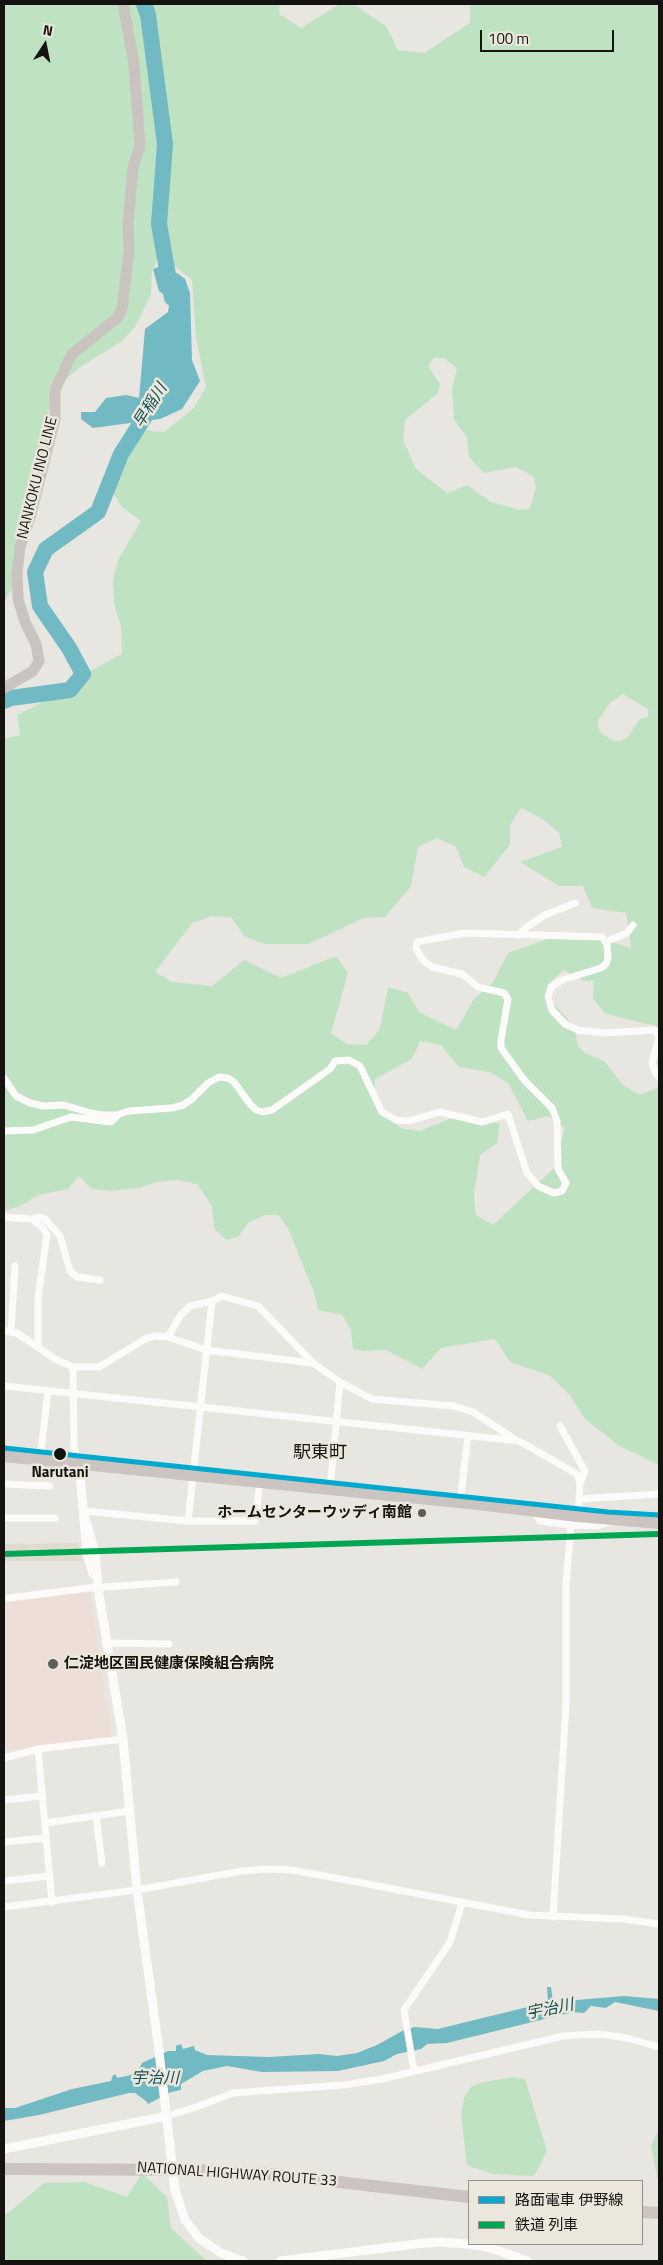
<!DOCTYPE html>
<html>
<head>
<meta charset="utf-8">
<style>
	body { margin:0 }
	#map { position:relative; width:663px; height:2265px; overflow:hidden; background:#e8e6e0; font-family:"Titillium Web","Noto Sans JP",sans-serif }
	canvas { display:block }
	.frame { position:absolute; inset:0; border:5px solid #14130f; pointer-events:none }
	.legend { position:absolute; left:468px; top:2180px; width:175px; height:65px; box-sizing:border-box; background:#ebe7dc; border:1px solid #95928a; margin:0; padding:6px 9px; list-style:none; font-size:15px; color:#14130f }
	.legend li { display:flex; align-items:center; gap:10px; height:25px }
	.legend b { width:25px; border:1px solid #95928a }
	.north { position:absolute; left:20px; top:20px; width:50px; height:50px; -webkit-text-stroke:4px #ebe7dc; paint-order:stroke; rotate:11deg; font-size:14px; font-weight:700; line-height:20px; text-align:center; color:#14130f }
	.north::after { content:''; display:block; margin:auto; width:18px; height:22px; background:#14130f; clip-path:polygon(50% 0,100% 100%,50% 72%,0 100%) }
	.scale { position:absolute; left:480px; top:30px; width:134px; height:22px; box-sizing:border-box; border:2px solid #14130f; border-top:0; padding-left:6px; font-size:15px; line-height:18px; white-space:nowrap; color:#14130f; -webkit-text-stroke:4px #ebe7dc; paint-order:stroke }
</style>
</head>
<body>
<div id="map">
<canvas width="663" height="2265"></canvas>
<div class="frame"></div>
<ul class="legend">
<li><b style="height:6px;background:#00a9ce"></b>路面電車 伊野線</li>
<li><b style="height:6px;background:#00a651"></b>鉄道 列車</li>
</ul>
<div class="north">N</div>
<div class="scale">100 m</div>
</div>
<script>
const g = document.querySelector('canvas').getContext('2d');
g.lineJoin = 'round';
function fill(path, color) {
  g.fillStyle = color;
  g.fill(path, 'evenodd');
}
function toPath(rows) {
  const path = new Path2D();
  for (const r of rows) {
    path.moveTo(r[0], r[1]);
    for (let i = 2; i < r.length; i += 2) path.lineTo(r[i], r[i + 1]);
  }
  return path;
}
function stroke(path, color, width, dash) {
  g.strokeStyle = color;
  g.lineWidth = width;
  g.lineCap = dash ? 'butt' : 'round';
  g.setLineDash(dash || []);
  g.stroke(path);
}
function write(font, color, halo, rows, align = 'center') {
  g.font = font + ' "Titillium Web","Noto Sans JP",sans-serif';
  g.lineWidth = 5;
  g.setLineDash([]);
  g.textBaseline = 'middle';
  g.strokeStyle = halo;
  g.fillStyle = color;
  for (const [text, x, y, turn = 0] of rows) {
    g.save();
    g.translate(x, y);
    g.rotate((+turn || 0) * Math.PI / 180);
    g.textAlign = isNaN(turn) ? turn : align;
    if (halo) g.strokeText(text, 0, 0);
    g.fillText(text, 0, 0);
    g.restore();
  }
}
fill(toPath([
	[78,1543,83,1561,4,1561,4,1544]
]), '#dfdbce');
fill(toPath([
	[90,1592,112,1739,4,1750,4,1603]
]), '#edded8');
fill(toPath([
	[4,4,280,4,279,14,301,28,338,5,353,4,386,26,398,50,424,53,470,23,470,4,659,4,659,1029,656,1026,606,1014,593,999,594,981,583,981,564,970,549,983,549,994,554,1004,574,1026,578,1046,585,1053,604,1061,623,1085,640,1095,659,1087,659,1465,618,1445,585,1419,570,1395,549,1375,510,1362,495,1339,441,1348,422,1369,386,1350,363,1351,353,1349,351,1330,342,1315,318,1310,315,1295,289,1231,279,1215,265,1215,248,1223,238,1237,226,1240,214,1228,212,1206,197,1184,176,1180,157,1182,139,1188,111,1191,92,1189,79,1176,68,1189,39,1195,20,1206,4,1211,4,739,20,735,17,715,43,702,60,687,122,654,121,627,114,603,113,580,118,560,141,521,122,507,113,493,120,475,120,449,145,430,164,432,194,408,206,387,196,337,192,280,171,263,158,259,152,270,151,294,135,327,122,341,82,366,66,379,49,408,46,430,20,520,13,555,13,586,4,603],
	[434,358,444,358,457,368,452,388,454,420,467,437,469,457,484,473,516,467,534,477,536,488,530,508,520,510,491,502,467,485,447,493,415,468,403,439,405,420,438,393,440,384,428,366],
	[623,694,649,710,647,717,640,719,627,738,621,741,613,741,601,733,598,727,598,720,611,702],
	[521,808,543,819,559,833,562,847,520,862,559,886,583,886,592,908,626,913,631,948,589,936,561,934,508,953,493,982,474,999,456,1030,419,1012,408,993,388,987,380,1029,366,1045,347,1044,331,1033,348,973,336,956,281,978,244,960,212,986,172,982,155,972,192,923,212,916,232,918,244,936,264,944,308,944,364,918,385,917,411,886,418,847,437,838,456,847,464,867,484,877,510,845,510,825],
	[420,1041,441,1045,459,1067,490,1072,508,1083,528,1121,548,1116,565,1128,554,1168,493,1225,476,1215,474,1195,480,1155,497,1143,500,1124,459,1115,420,1131,400,1128,374,1099,375,1079,412,1059],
	[512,2077,525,2079,547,2151,534,2176,492,2174,467,2165,461,2115,464,2098,471,2087,480,2083],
	[659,2128,659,2185,651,2146],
	[142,2173,167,2197,171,2228,207,2261,4,2261,4,2214,9,2212,44,2183,85,2182,127,2197]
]), '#bfe2c3');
fill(toPath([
	[163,265,169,277,177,273,185,279,190,293,192,360,200,381,182,409,160,419,93,428,81,419,81,412,95,412,106,398,126,395,139,398,145,329,168,312,170,299,159,291,153,269],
	[547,1987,551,1987,553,2002,624,1996,659,1999,659,2011,615,2002,606,2008,591,2006,584,2013,573,2012,447,2043,427,2044,421,2049,397,2054,384,2061,338,2071,262,2072,227,2066,203,2071,181,2084,181,2090,171,2092,148,2104,146,2101,135,2093,129,2093,39,2115,4,2121,4,2108,15,2108,72,2089,111,2081,113,2075,116,2075,117,2078,131,2075,139,2069,142,2063,168,2051,176,2051,176,2046,181,2044,183,2049,194,2046,195,2050,207,2055,269,2057,319,2054,337,2056,357,2053,377,2045,404,2030,415,2027,438,2029,548,2002]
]), '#71bac3');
stroke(toPath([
	[144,4,148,15,165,144,159,224,172,298],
	[4,701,11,698,70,690,83,674,69,648,40,606,35,572,46,549,98,512,121,454,153,404]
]), '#71bac3', 16);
stroke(toPath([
	[519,935,525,928,545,915,575,903],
	[605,942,627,933,633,925],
	[659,1037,652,1063,656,1074,659,1077],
	[4,1078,16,1096,30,1103,44,1106,64,1105,91,1113,103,1115,118,1115],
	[4,1131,33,1130,71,1117,111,1122,119,1114,129,1111,172,1108,183,1105,192,1099,208,1083,219,1077,228,1078,234,1082,250,1104,256,1110,263,1112,272,1110,330,1069,335,1061,349,1060,360,1066,382,1112,396,1120,409,1121,440,1112,482,1122,508,1114,527,1173,538,1186,554,1193,562,1191,566,1183,558,1169,557,1121,552,1108,525,1081,501,1048,501,1040,508,999,504,993,478,987,462,974,432,967,423,960,416,948,417,942,464,933,602,937,607,945,608,958,606,964,601,968,562,980,551,987,548,997,552,1010,565,1024,578,1030,605,1033,655,1030,659,1036],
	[4,1217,32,1219,42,1227,47,1234,38,1298,38,1345],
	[32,1219,40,1217,45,1219,60,1236,70,1271,77,1277,100,1280],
	[4,1331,17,1333,55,1359,73,1367,99,1367,147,1338,157,1336,168,1337,180,1316,190,1306,212,1301,222,1296,258,1306,313,1363,340,1382,330,1489],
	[11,1332,15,1266],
	[168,1337,206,1350,312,1363],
	[73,1367,74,1447,79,1464],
	[340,1382,372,1399,454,1406,473,1412,516,1440],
	[4,1386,519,1441,577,1474,580,1484,578,1516],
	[560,1426,585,1471,580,1484],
	[40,1460,48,1391],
	[4,1484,50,1486],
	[579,1499,659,1494],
	[460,1502,468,1436],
	[84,1511,188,1521,255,1521,260,1482],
	[534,1511,540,1521,571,1525],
	[4,1518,55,1518],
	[188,1521,212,1301],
	[9,1598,89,1588,176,1582],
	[108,1643,169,1644],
	[38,1749,52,1902],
	[4,1758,38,1749,123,1739],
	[4,1800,42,1796],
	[96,1816,102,1863],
	[45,1823,130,1811],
	[4,1842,46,1838],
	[4,1881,50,1876],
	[4,1907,137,1890,242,1871,268,1869,292,1870,357,1882,529,1915,623,1919,659,1924],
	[553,1917,566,1705,566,1584,571,1525,597,1526,614,1521],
	[414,2071,404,2010,450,1942,462,1903],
	[167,2116,199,2106,233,2093,344,2085,382,2079,563,2036,599,2034,627,2038,659,2047]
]), '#fcfbfa', 7);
stroke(toPath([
	[79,1465,87,1552,93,1574],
	[85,1518,95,1552,98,1589,123,1739,137,1890,158,2043,175,2190,185,2220,199,2238,221,2253,243,2261],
	[4,2149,167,2116],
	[470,2244,491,2248,527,2261],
	[280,2261,416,2244,438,2242,469,2244]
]), '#fcfbfa', 9);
stroke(toPath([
	[4,688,33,671,39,661,36,644,25,622,18,599,17,573,20,547,31,514,55,419,55,390,72,354,117,318,122,309,129,250,128,223,133,167,140,146,134,64,123,4]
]), '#c9c4c0', 11);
stroke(toPath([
	[4,1456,478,1504,578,1516,659,1523],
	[4,2169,197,2170,269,2174,469,2197],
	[642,2212,659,2213]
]), '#cbc4c0', 12);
stroke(toPath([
	[4,1554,659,1534]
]), '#00a651', 6);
stroke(toPath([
	[4,1448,608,1512,659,1515]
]), '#00a9ce', 5);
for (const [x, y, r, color] of [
	[60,1454,7,"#14130f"],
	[422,1513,5,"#5e5d58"],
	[53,1664,6,"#5e5d58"]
]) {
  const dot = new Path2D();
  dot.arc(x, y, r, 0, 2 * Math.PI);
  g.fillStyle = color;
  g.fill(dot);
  stroke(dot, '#ebe7dc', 2);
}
write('15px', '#14130f', '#ebe7dc', [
	["NANKOKU INO LINE",38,478,-76],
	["NATIONAL HIGHWAY ROUTE 33",237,2175,4]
]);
write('bold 15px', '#14130f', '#ebe7dc', [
	["Narutani",60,1473]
]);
write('bold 15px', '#14130f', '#ebe7dc', [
	["ホームセンターウッディ南館",412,1513],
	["仁淀地区国民健康保険組合病院",64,1664,"left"]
], 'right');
write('italic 16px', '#114e56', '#ebe7dc', [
	["早稲川",151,406,-58],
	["宇治川",550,2010,-11],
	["宇治川",155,2079]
]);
write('18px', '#14130f', '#ebe7dc', [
	["駅東町",320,1454]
]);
</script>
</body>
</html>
